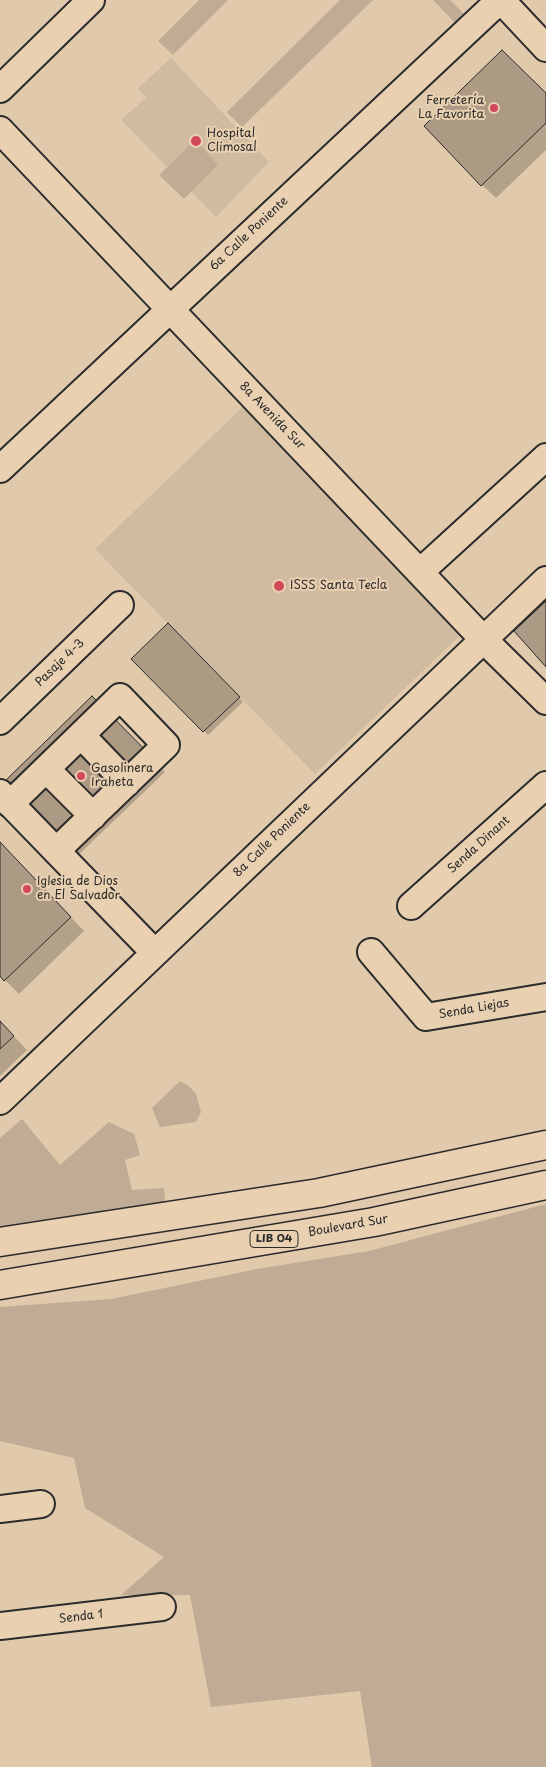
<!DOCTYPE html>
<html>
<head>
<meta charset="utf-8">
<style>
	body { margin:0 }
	canvas { display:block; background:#e1c9ac }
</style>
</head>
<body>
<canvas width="546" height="1767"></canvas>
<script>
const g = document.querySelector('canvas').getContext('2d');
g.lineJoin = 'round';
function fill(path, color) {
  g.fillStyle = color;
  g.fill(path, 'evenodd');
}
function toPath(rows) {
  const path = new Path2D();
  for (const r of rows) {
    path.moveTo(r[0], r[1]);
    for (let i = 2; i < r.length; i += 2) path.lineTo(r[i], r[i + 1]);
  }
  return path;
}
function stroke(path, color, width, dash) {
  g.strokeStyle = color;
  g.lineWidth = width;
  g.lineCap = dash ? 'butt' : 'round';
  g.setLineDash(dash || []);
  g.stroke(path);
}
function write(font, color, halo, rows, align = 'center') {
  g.font = font + ' "Playpen Sans",sans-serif';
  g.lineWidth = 4;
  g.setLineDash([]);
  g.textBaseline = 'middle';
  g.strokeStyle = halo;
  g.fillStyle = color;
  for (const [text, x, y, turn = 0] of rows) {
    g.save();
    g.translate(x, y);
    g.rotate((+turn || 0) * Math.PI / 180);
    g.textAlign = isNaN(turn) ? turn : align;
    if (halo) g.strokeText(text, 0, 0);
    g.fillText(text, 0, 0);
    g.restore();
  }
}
fill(toPath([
	[171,58,269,162,216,217,121,120,146,98,138,88],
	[252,398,467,629,315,774,95,549]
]), '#d1bba0');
fill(toPath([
	[199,0,228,0,173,55,158,41],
	[340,0,373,0,242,127,227,112],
	[433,0,450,0,468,18,459,27],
	[195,140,218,165,184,199,159,175],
	[180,1081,189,1086,196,1094,201,1112,196,1122,160,1127,152,1108],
	[22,1119,60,1165,109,1122,134,1134,140,1155,125,1160,132,1190,164,1188,165,1205,0,1227,0,1138],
	[546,1204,546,1767,372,1767,360,1691,211,1707,190,1595,121,1595,164,1557,85,1508,74,1458,0,1441,0,1307,111,1299,257,1269,369,1251]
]), '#c0ac94');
fill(toPath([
	[546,95,546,150,496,198,482,185],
	[168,625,243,702,208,735,133,659],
	[92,698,165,772,74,859,2,785],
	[0,843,84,931,19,994,0,975],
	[0,1022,27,1050,0,1076]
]), '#0003');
const building = toPath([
	[502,50,546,93,546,123,481,186,424,126,502,50],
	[546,601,546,667,514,631,546,601],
	[168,623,240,697,203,732,131,659,168,623],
	[92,696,162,767,70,856,1,785,92,696],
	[0,842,71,917,4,981,0,976,0,842],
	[0,1021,14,1036,0,1049,0,1021]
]);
fill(building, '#ac9a85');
stroke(building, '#2b2b2b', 1);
const minor = toPath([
	[501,0,546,48],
	[0,89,91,0],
	[0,130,483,639,546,701],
	[0,469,500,0],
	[420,572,546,457],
	[0,721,120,605],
	[81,735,127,783],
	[46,769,93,816],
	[0,793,154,952],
	[10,804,120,697,166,745,56,851],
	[411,906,546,785],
	[371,952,426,1017,546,997],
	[0,1101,546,580],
	[0,1509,41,1504],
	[0,1626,162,1607]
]);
const highway = toPath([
	[0,1242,319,1193,546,1145],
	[0,1285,374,1222,546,1185]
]);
stroke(minor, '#2b2b2b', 30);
stroke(highway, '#2b2b2b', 31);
stroke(minor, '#e9d0b1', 26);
stroke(highway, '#e9d0b1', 28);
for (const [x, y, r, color] of [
	[494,108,5,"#d1495b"],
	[196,141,6,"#d1495b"],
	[279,586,6,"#d1495b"],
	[81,776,5,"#d1495b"],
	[27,889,5,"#d1495b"]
]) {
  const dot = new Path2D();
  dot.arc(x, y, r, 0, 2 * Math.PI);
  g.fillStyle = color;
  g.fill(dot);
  stroke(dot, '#e9d0b1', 2);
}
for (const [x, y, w] of [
	[274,1239,48]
]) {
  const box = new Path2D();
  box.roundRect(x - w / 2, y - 8.5, w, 17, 4);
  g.fillStyle = '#e9d0b1';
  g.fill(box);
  stroke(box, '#2b2b2b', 1);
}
write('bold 11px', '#2b2b2b', null, [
	["LIB 04",274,1239]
]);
write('12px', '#2b2b2b', '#e9d0b1', [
	["Ferretería",484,101,"right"],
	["La Favorita",484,115,"right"],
	["Hospital",207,134],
	["Climosal",207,148],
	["ISSS Santa Tecla",290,586],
	["Gasolinera",91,769],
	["Iraheta",91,783],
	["Iglesia de Dios",37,882],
	["en El Salvador",37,896]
], 'left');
write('12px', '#2b2b2b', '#e9d0b1', [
	["6a Calle Poniente",249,234,-43],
	["8a Avenida Sur",272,416,46],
	["Pasaje 4-3",60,663,-44],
	["8a Calle Poniente",272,840,-44],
	["Senda Dinant",479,845,-42],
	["Senda Liejas",474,1009,-10],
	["Boulevard Sur",348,1226,-10],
	["Senda 1",81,1617,-7]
]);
</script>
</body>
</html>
